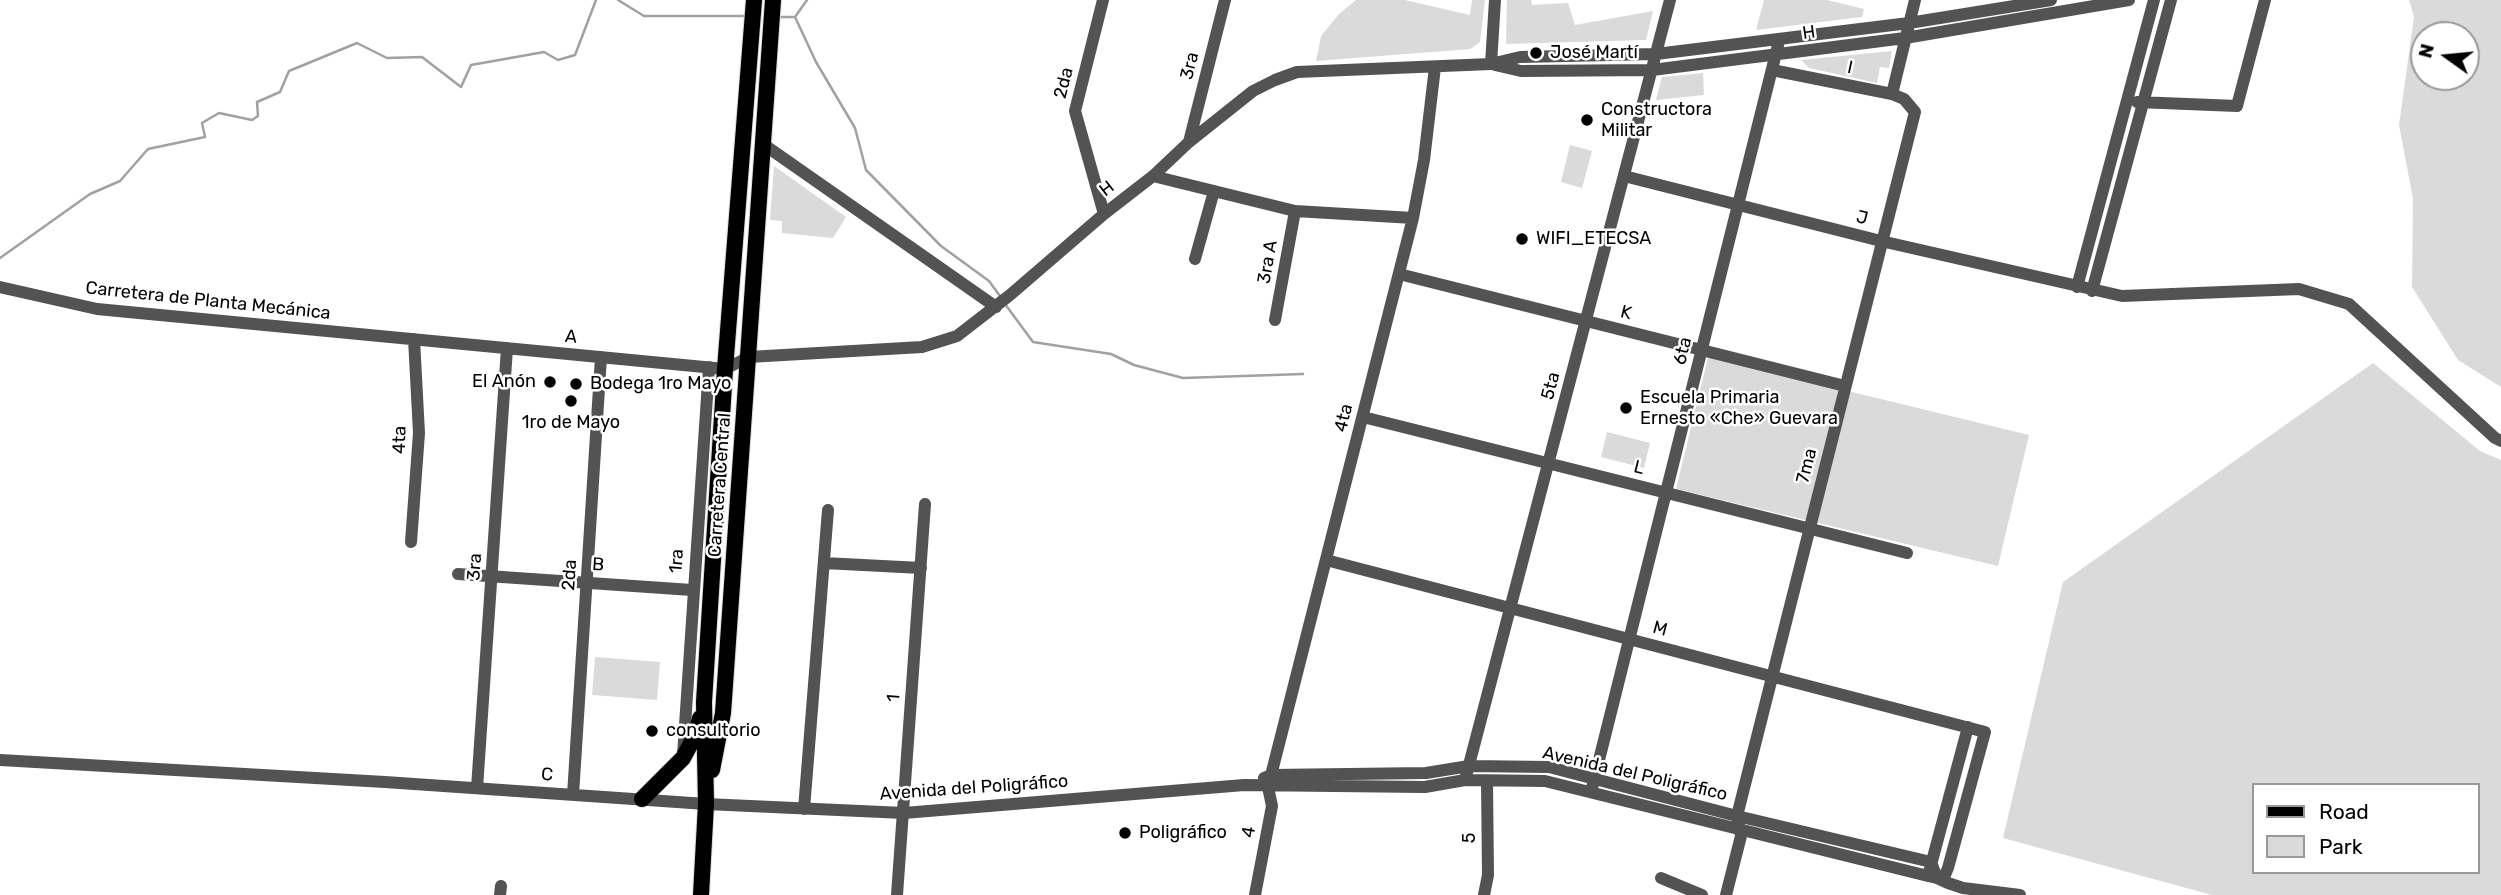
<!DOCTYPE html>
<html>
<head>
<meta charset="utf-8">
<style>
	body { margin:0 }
	#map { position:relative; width:2501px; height:895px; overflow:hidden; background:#fff; font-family:Rubik,sans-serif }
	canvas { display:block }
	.legend { position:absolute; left:2252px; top:783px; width:228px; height:91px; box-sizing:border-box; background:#fff; border:2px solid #999; margin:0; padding:9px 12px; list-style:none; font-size:21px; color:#000 }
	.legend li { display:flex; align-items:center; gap:14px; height:35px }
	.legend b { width:35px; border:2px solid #999 }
	.north { position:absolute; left:2410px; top:21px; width:70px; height:70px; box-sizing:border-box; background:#fff; border:2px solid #999; border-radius:50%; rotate:285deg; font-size:19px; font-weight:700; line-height:28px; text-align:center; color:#000 }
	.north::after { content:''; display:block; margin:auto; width:24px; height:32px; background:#000; clip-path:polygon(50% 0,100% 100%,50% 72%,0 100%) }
</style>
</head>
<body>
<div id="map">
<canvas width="2501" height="895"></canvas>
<ul class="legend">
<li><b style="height:9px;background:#000"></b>Road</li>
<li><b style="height:19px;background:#dadada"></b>Park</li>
</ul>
<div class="north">N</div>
</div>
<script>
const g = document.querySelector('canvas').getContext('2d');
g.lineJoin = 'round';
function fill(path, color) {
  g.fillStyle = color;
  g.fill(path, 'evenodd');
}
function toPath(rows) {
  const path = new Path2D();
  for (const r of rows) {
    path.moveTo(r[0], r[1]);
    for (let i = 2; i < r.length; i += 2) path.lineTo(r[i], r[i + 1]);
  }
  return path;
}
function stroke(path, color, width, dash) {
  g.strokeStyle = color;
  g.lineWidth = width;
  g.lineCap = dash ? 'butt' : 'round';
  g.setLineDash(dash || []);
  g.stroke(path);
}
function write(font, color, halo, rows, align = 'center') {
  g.font = font + ' Rubik,sans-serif';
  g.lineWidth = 5;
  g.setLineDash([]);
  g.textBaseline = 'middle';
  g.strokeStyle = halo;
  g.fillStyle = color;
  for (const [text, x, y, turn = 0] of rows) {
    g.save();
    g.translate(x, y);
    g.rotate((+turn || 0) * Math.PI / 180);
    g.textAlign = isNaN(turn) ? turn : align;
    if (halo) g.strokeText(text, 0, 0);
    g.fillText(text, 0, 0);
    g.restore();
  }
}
fill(toPath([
	[1356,0,1405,0,1470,15,1472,0,1485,0,1480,42,1470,49,1316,61,1321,36,1339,14],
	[1507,0,1531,0,1532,5,1568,3,1575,25,1653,11,1646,40,1506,44],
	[1764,0,1827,0,1864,9,1862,17,1756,30],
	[2409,0,2501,0,2501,387,2458,360,2412,287,2413,199,2399,125,2414,17],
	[2424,35,2466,35,2466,77,2424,77],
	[1892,51,1889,68,1880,67,1877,83,1809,68,1801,60],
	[1703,73,1704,95,1656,100,1662,77],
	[1570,145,1592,151,1582,188,1561,182],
	[774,166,846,217,833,238,782,233,782,221,770,220],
	[1708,357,2029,435,1998,566,1676,489],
	[2373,363,2480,451,2501,460,2501,895,2212,895,2003,838,2063,582],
	[2254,785,2478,785,2478,872,2254,872],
	[1607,432,1650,443,1644,468,1601,457],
	[595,657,660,662,657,700,592,695]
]), '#dadada');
stroke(toPath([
	[618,0,644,16,745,16],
	[777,17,795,17,807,0],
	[795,17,816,62,855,128,866,170,941,246,989,281,1000,296],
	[0,258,90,194,120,181,148,149,205,137,202,123,219,113,252,120,258,116,257,102,280,92,289,71,357,43,387,58,422,57,461,87,471,65,544,52,558,60,575,55,596,0],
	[1005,304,1033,342,1111,354,1134,365,1183,378,1303,374]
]), '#a1a1a1', 2.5);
const major = toPath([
	[712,770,723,713,773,0],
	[642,799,683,758,696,734,700,718],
	[701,895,706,804,704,702,725,369,754,0]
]);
stroke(major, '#dbdbdb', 18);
stroke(toPath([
	[1103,0,1075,111,1104,214],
	[1491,64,1495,0],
	[1495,65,1521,71,1652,70,1905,38,2129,0],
	[1892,94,1915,0],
	[2137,102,2237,106,2265,0],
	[1189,142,1225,0],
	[763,144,996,307],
	[1153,176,1295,211,1413,218],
	[1624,176,1881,241,2122,296,2299,289,2349,304,2495,438,2501,441],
	[1195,259,1214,191],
	[1399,274,1845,386],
	[0,287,97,309,725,369,749,357,922,347,957,336,1010,295,1104,214,1153,176,1189,142,1253,91,1275,80,1297,72,1491,64,1520,57,1656,54,1909,23,2051,0],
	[2077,287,2154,0],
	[2092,291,2171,0],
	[1275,320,1295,211],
	[1363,417,1907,553],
	[411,542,419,433,414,339],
	[1326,560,1985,732,1948,868,1945,875,1937,878,1928,876,1968,727],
	[824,563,921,568],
	[458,574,692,590],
	[683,755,709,367],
	[0,760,385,782,706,804,904,813,1244,785,1425,787,1465,780,1545,781,1928,876],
	[1264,778,1271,775,1426,773,1469,766,1549,767,1737,816,1931,862,1937,878,1948,883,1963,888,2020,895],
	[1465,780,1670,0],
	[477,788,507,348],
	[1592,788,1779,41],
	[573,795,601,357],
	[804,809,828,510],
	[1661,878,1702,895],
	[500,895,501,886],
	[897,895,925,504],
	[1255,895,1272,806,1268,787,1413,218,1424,160,1435,67],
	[1484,895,1488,875,1487,781],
	[1726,895,1741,836,1737,816,1915,112,1904,99,1892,94,1772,70]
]), '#535353', 12);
stroke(major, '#000', 16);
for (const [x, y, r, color] of [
	[1536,53,7,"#000"],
	[1587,120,7,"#000"],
	[1522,239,7,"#000"],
	[550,382,7,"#000"],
	[576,384,7,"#000"],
	[571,401,7,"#000"],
	[1626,408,7,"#000"],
	[652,731,7,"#000"],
	[1125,833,7,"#000"]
]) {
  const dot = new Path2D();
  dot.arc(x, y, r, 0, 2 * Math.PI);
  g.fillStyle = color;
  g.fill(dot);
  stroke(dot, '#fff', 2.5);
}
write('18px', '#000', '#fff', [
	["H",1809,33,-8],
	["3ra",1190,66,-76],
	["I",1850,68,12],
	["2da",1064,83,-76],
	["H",1107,189,-38],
	["J",1862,218,14],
	["3ra A",1268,262,-80],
	["Carretera de Planta Mecánica",208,301,6],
	["K",1626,313,14],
	["A",571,337,5],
	["6ta",1683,351,-76],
	["5ta",1551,386,-75],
	["4ta",1344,418,-76],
	["4ta",400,440,-88],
	["7ma",1807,466,-76],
	["L",1639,468,14],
	["Carretera Central",720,485,-86],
	["1ra",677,561,-86],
	["B",598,565,4],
	["3ra",475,567,-86],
	["2da",570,575,-86],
	["M",1660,629,15],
	["1",894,698,-86],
	["Avenida del Poligráfico",1635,774,13],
	["C",547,775,4],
	["Avenida del Poligráfico",974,788,-4],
	["4",1249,832,-80],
	["5",1470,838,-90]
]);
write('18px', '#000', '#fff', [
	["José Martí",1550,53],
	["Constructora",1601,110],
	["Militar",1601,131],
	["WIFI_ETECSA",1536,239],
	["El Anón",536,382,"right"],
	["Bodega 1ro Mayo",590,384],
	["Escuela Primaria",1640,398],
	["Ernesto «Che» Guevara",1640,419],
	["1ro de Mayo",571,423,"center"],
	["consultorio",666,731],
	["Poligráfico",1139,833]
], 'left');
</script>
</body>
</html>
